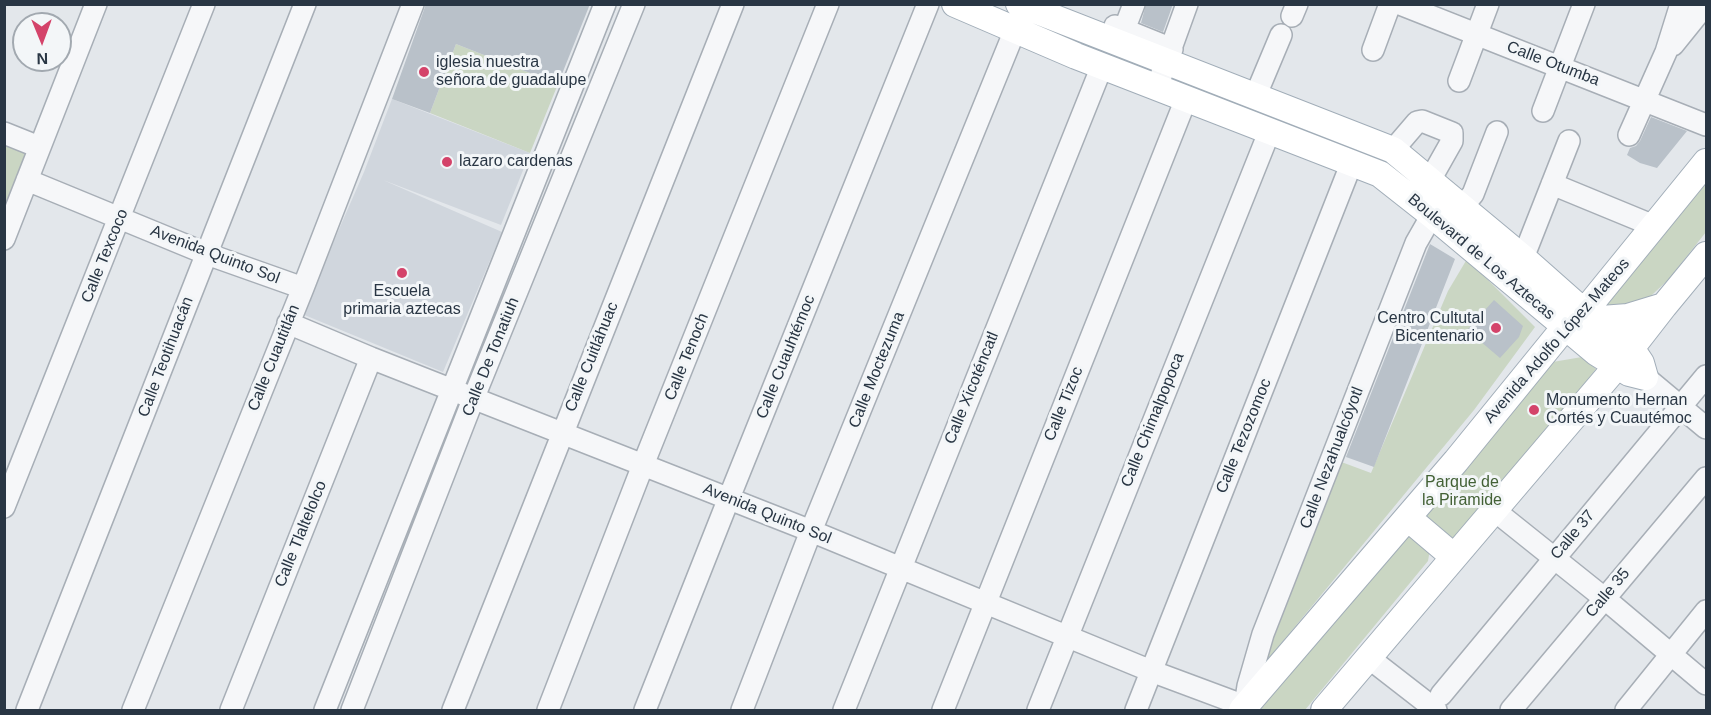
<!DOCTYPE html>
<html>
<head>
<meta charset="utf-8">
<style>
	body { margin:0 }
	#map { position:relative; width:1711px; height:715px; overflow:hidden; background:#e3e7eb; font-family:Arial,sans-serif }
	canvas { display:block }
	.frame { position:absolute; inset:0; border:6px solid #293644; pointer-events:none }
	.north { position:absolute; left:12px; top:12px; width:60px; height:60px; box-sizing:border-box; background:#f3f6f8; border:2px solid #a2a9b0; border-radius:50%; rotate:179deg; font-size:16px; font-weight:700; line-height:24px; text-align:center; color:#293644 }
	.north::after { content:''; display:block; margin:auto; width:21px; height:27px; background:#d4436a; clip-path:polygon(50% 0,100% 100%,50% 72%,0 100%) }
</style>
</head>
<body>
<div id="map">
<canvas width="1711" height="715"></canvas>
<div class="frame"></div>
<div class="north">N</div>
</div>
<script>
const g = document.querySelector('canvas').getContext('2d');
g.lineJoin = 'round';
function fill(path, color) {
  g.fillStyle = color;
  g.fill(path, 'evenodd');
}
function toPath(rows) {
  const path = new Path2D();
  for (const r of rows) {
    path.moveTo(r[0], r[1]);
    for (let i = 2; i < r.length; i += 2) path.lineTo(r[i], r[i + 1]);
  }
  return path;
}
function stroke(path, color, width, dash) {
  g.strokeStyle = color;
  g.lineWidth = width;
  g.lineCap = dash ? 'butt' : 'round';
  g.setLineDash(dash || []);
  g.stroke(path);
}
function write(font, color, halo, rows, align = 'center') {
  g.font = font + ' Arial,sans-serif';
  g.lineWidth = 6;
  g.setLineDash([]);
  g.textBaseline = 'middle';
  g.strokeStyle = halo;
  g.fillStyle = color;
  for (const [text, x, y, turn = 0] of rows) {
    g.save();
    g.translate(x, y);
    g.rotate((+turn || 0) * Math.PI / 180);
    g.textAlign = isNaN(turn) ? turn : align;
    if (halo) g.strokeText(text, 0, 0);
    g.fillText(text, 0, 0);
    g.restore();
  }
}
fill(toPath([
	[392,99,530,153,501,225,383,180,502,232,443,372,302,314,364,172]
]), '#d0d6dd');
fill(toPath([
	[456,44,558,84,530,153,430,113],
	[4,139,33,151,5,211],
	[1706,168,1706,232,1668,280,1640,306,1606,306,1613,291],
	[1467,259,1535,327,1474,410,1260,669,1336,460,1371,473,1448,291],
	[1582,357,1596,369,1465,535,1450,540,1422,515,1535,365],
	[1408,533,1430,549,1428,561,1305,710,1253,710]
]), '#cad6c3');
fill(toPath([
	[426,4,590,4,558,84,456,44,430,113,392,99],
	[1146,4,1173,4,1163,32,1141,23],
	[1651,117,1687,131,1657,168,1640,163,1627,155,1630,148,1636,146,1640,141],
	[1430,244,1455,259,1374,467,1346,457],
	[1494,300,1523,326,1519,337,1500,358,1467,330]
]), '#b9c1c9');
const minor = toPath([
	[1400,4,1706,125],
	[1292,16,1297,4],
	[1115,26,1172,49],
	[1119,43,1134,4],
	[1673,45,1706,4],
	[1373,50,1390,4],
	[1161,76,1187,4],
	[1459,81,1488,4],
	[1255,97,1281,35],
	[1543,111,1584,4],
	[4,133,39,147],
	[1629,135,1666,52,1681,4],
	[1393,150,1417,122,1422,121,1452,133,1452,141,1430,180],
	[27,180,207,254,303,288],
	[1552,184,1654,226],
	[1462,207,1473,194,1497,132],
	[4,239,96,4],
	[1523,258,1569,141],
	[288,323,371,358,811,531,1151,671,1245,706,1248,686,1263,634,1416,243,1432,215],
	[1645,377,1706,428],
	[4,507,204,4],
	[1494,510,1604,598,1706,684],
	[1369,658,1436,710],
	[1441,695,1706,376],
	[27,710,305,4],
	[133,710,303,288,413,4],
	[231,710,371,358],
	[325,710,605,4],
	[352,710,474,397,634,4],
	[453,710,733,4],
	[548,710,643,465,828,4],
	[645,710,729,498,928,4],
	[742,710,811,531,1015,30],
	[844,710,1102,66],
	[943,710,1186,99],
	[1038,710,1270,130],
	[1136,710,1352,162],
	[1511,710,1706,478],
	[1626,710,1706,611]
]);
const major = toPath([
	[955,4,1076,56,1380,174,1432,215,1597,353,1629,373,1645,377],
	[1019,4,1393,150,1523,258,1584,312,1631,348,1641,363,1645,377],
	[1588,320,1628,317,1664,306],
	[1408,518,1454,557],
	[1242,710,1456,461,1565,327,1584,312,1706,162],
	[1324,710,1622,360,1664,306,1706,255]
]);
stroke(minor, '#a7aeb6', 24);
stroke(major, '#a1adb8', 28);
stroke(minor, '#f6f7f9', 21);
stroke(major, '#fff', 26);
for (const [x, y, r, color] of [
	[424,72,6,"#d4436a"],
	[447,162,6,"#d4436a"],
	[402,273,6,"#d4436a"],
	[1496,328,6,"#d4436a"],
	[1534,410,6,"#d4436a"]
]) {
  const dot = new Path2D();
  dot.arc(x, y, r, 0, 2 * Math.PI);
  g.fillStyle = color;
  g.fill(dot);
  stroke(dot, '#f3f6f8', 2);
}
write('16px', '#293644', '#f3f6f8', [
	["iglesia nuestra",436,63],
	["señora de guadalupe",436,81],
	["lazaro cardenas",459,162],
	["Escuela",402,292,"center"],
	["primaria aztecas",402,310,"center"],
	["Centro Cultutal",1484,319,"right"],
	["Bicentenario",1484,337,"right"],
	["Monumento Hernan",1546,401],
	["Cortés y Cuautémoc",1546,419]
], 'left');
write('16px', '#293644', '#f3f6f8', [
	["Calle Otumba",1553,64,21],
	["Avenida Quinto Sol",215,255,21],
	["Calle Texcoco",105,256,-68],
	["Boulevard de Los Aztecas",1481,257,40],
	["Avenida Adolfo López Mateos",1557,341,-49],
	["Calle Teotihuacán",166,357,-69],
	["Calle De Tonatiuh",491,357,-68],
	["Calle Cuitláhuac",592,357,-68],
	["Calle Tenoch",687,357,-68],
	["Calle Cuauhtémoc",786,357,-68],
	["Calle Cuautitlán",274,358,-68],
	["Calle Moctezuma",877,370,-68],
	["Calle Xicoténcatl",972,388,-68],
	["Calle Tizoc",1064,404,-68],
	["Calle Chimalpopoca",1153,420,-68],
	["Calle Tezozomoc",1244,436,-68],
	["Calle Nezahualcóyotl",1332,458,-69],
	["Avenida Quinto Sol",767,514,22],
	["Calle Tlaltelolco",301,534,-68],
	["Calle 37",1573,535,-50],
	["Calle 35",1608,593,-50]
]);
write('16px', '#436136', '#f3f6f8', [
	["Parque de",1462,483],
	["la Piramide",1462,501]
]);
</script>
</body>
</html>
